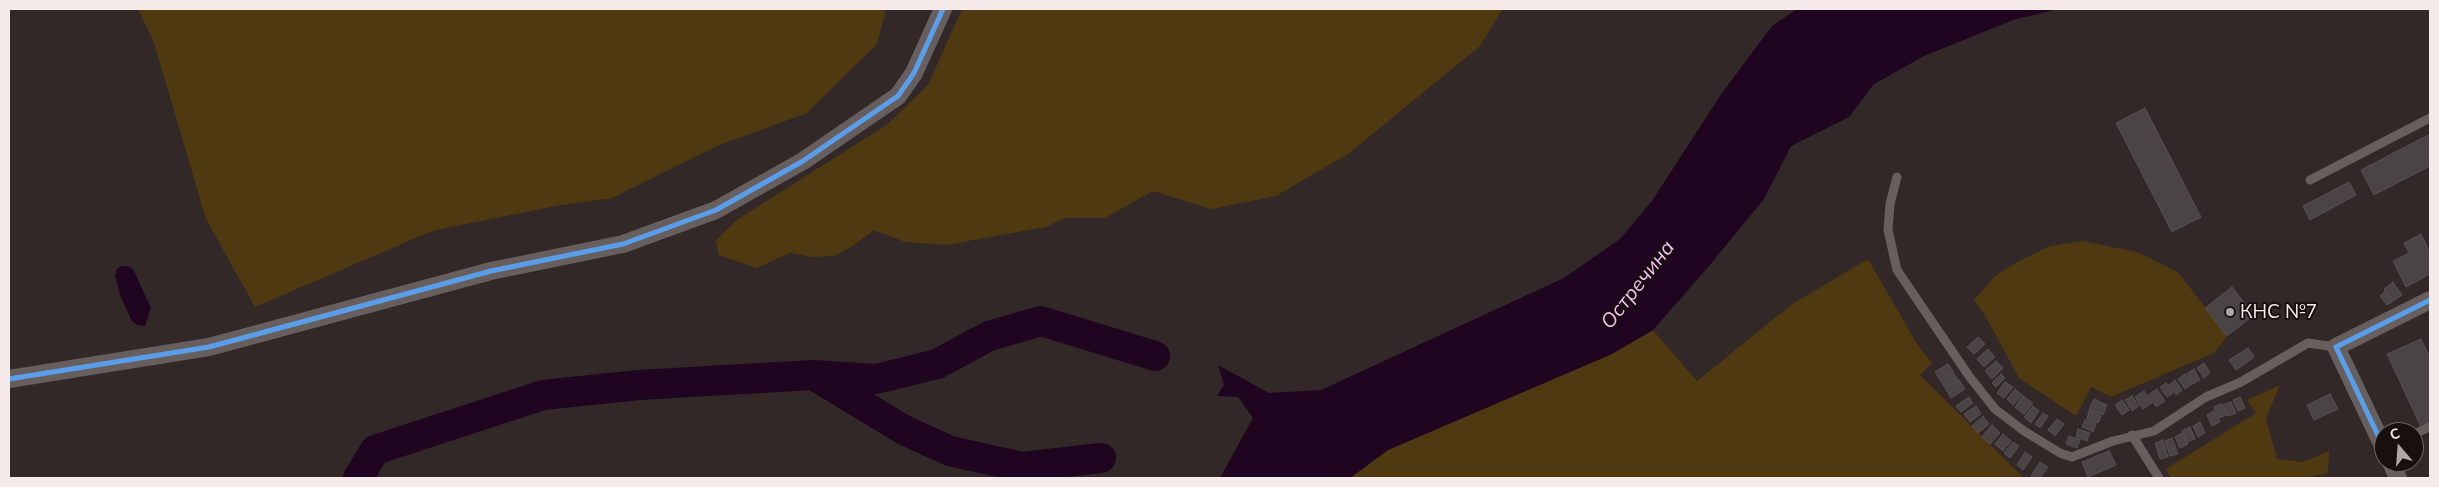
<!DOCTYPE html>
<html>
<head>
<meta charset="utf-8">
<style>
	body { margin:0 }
	#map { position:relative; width:2439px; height:487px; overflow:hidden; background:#312827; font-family:Mulish,sans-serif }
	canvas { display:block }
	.frame { position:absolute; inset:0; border:10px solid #f6ebea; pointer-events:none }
	.north { position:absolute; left:2374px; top:422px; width:50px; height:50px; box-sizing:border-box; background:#17100f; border:1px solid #706867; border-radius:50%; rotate:342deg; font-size:14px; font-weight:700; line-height:20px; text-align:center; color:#f6ebea }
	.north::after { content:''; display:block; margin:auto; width:18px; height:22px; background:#b1a7a6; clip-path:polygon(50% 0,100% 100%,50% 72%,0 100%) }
</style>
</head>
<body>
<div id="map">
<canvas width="2439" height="487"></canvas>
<div class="frame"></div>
<div class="north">С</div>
</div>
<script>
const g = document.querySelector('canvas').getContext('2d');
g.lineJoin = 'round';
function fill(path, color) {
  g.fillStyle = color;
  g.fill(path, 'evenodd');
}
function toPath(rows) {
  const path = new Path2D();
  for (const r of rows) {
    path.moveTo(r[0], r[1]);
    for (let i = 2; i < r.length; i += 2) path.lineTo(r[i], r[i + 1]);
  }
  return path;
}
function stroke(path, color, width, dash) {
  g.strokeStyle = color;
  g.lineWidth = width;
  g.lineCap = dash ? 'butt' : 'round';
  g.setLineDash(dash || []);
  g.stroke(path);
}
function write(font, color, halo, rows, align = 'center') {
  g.font = font + ' Mulish,sans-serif';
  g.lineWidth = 4;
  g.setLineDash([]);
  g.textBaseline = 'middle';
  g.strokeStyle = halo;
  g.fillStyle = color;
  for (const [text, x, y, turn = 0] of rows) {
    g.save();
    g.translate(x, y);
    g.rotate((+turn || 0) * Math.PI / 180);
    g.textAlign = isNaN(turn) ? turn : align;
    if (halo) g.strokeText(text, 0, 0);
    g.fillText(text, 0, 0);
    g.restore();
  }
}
fill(toPath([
	[138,9,886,9,877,44,807,113,717,146,612,198,556,206,432,231,255,307,206,219,154,43],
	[962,9,1503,9,1480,46,1348,154,1276,196,1211,209,1153,191,1105,218,1065,218,1046,227,946,245,905,242,874,230,853,246,834,256,812,257,790,253,756,268,719,255,716,240,738,219,888,124,928,85],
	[2082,241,2137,252,2178,272,2227,336,2214,353,2111,397,2091,387,2076,416,2019,378,1986,317,1974,300,1995,276,2019,261,2050,246],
	[1868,259,1917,344,1932,363,1920,375,2024,478,1350,478,1388,450,1612,354,1653,330,1697,381,1791,305],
	[2280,385,2266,418,2277,459,2302,462,2329,451,2328,473,2303,478,2171,478,2166,469,2256,413,2247,400]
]), '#4f3911');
fill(toPath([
	[1797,9,2058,9,2013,20,1924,56,1874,84,1849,117,1791,146,1764,199,1709,266,1653,330,1612,354,1388,450,1350,478,1220,478,1253,418,1238,397,1217,396,1224,385,1218,365,1269,393,1321,390,1564,278,1620,239,1652,201,1722,93,1772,26],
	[122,266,128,266,133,269,151,308,145,326,137,325,132,321,120,295,115,275,117,269]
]), '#1f051f');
stroke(toPath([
	[818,378,904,430,950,451,1022,467,1101,458],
	[358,478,375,450,543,395,639,385,813,375,876,379,937,364,989,336,1041,321,1155,356]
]), '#1f051f', 30);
const building = toPath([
	[2145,108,2201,217,2172,232,2116,123,2145,108],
	[2430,134,2430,166,2374,195,2361,170,2430,134],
	[2349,182,2356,195,2310,220,2303,206,2349,182],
	[2421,234,2430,253,2430,274,2406,287,2393,261,2409,253,2404,243,2421,234],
	[2393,282,2402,295,2393,301,2384,289,2393,282],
	[2232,287,2254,315,2227,336,2205,308,2232,287],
	[2385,291,2392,302,2387,305,2380,296,2385,291],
	[1978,337,1985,344,1974,354,1967,347,1978,337],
	[2421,339,2430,358,2430,422,2421,427,2387,354,2421,339],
	[2248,348,2254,357,2236,370,2229,360,2248,348],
	[1988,349,1995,357,1984,367,1977,359,1988,349],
	[1996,361,2003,368,1992,379,1985,371,1996,361],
	[2204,363,2210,373,2204,378,2197,368,2204,363],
	[1948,364,1953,371,1939,379,1935,372,1948,364],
	[2194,369,2200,380,2193,384,2187,374,2194,369],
	[1953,372,1958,380,1945,388,1940,380,1953,372],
	[2001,374,2005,378,1996,387,1992,383,2001,374],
	[2185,374,2192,384,2185,389,2178,379,2185,374],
	[1959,380,1965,389,1951,398,1946,389,1959,380],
	[2175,380,2182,390,2176,395,2169,385,2175,380],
	[2005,382,2013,387,2004,398,1997,393,2005,382],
	[2166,383,2173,393,2167,397,2160,387,2166,383],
	[2015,389,2022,395,2013,405,2007,399,2015,389],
	[2157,389,2165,401,2156,407,2148,395,2157,389],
	[2144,391,2152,403,2143,409,2135,397,2144,391],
	[2330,394,2338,409,2314,420,2307,405,2330,394],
	[2023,396,2033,403,2024,414,2015,407,2023,396],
	[2132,396,2139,406,2132,411,2125,400,2132,396],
	[1969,397,1973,403,1961,412,1956,406,1969,397],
	[2240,397,2245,408,2238,411,2233,400,2240,397],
	[2094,399,2107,405,2103,415,2089,410,2094,399],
	[2122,400,2129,410,2122,415,2115,405,2122,400],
	[2231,402,2236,413,2228,416,2223,405,2231,402],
	[2221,404,2227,415,2219,418,2214,407,2221,404],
	[1976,406,1981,414,1970,422,1964,414,1976,406],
	[2033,406,2039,411,2031,423,2024,417,2033,406],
	[2089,411,2101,416,2098,423,2087,419,2089,411],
	[2214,411,2220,422,2212,426,2207,415,2214,411],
	[2043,413,2048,416,2040,428,2035,424,2043,413],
	[1983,416,1989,424,1978,433,1972,426,1983,416],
	[2057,419,2064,424,2055,436,2048,430,2057,419],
	[2085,420,2096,424,2093,432,2082,427,2085,420],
	[2200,422,2205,433,2198,437,2193,426,2200,422],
	[1992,425,2000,433,1990,444,1982,437,1992,425],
	[2190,427,2195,439,2187,442,2182,431,2190,427],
	[2078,429,2090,433,2087,441,2076,437,2078,429],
	[2182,433,2188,444,2180,448,2175,437,2182,433],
	[2003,434,2011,441,2003,451,1995,444,2003,434],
	[2069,436,2080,440,2077,448,2066,444,2069,436],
	[2172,438,2178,454,2170,456,2165,441,2172,438],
	[2163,440,2168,457,2160,459,2155,443,2163,440],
	[2013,442,2019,446,2010,458,2004,453,2013,442],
	[2109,451,2116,465,2088,477,2082,462,2109,451],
	[2025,452,2032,457,2023,470,2017,465,2025,452],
	[2040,462,2048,467,2040,478,2035,478,2031,476,2040,462]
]);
fill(building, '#4b4444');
stroke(building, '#585051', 1);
stroke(toPath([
	[1897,177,1890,204,1888,230,1897,270,1969,376,1995,409,2024,431,2060,453,2072,457,2113,441,2154,431,2206,397,2241,382,2308,343,2336,347],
	[2310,180,2430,118],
	[2414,434,2430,427],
	[2132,435,2159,478]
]), '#675f5e', 9);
stroke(toPath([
	[9,379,209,347,491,271,623,244,716,210,803,161,898,96,914,73,943,9],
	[2384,448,2336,347,2430,300],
	[2391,462,2398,478]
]), '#675f5e', 18);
stroke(toPath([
	[9,379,209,347,491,271,623,244,716,210,803,161,898,96,914,73,943,9],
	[2384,448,2336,347,2430,300]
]), '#5a9eea', 5);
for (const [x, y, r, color] of [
	[2230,312,5,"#b1a7a6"]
]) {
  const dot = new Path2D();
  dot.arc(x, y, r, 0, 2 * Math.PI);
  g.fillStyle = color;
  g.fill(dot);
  stroke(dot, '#17100f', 2);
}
write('19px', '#f6ebea', '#17100f', [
	["КНС №7",2240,312]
], 'left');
write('italic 20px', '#f8bff5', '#17100f', [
	["Остречина",1638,285,-52]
]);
</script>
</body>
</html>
